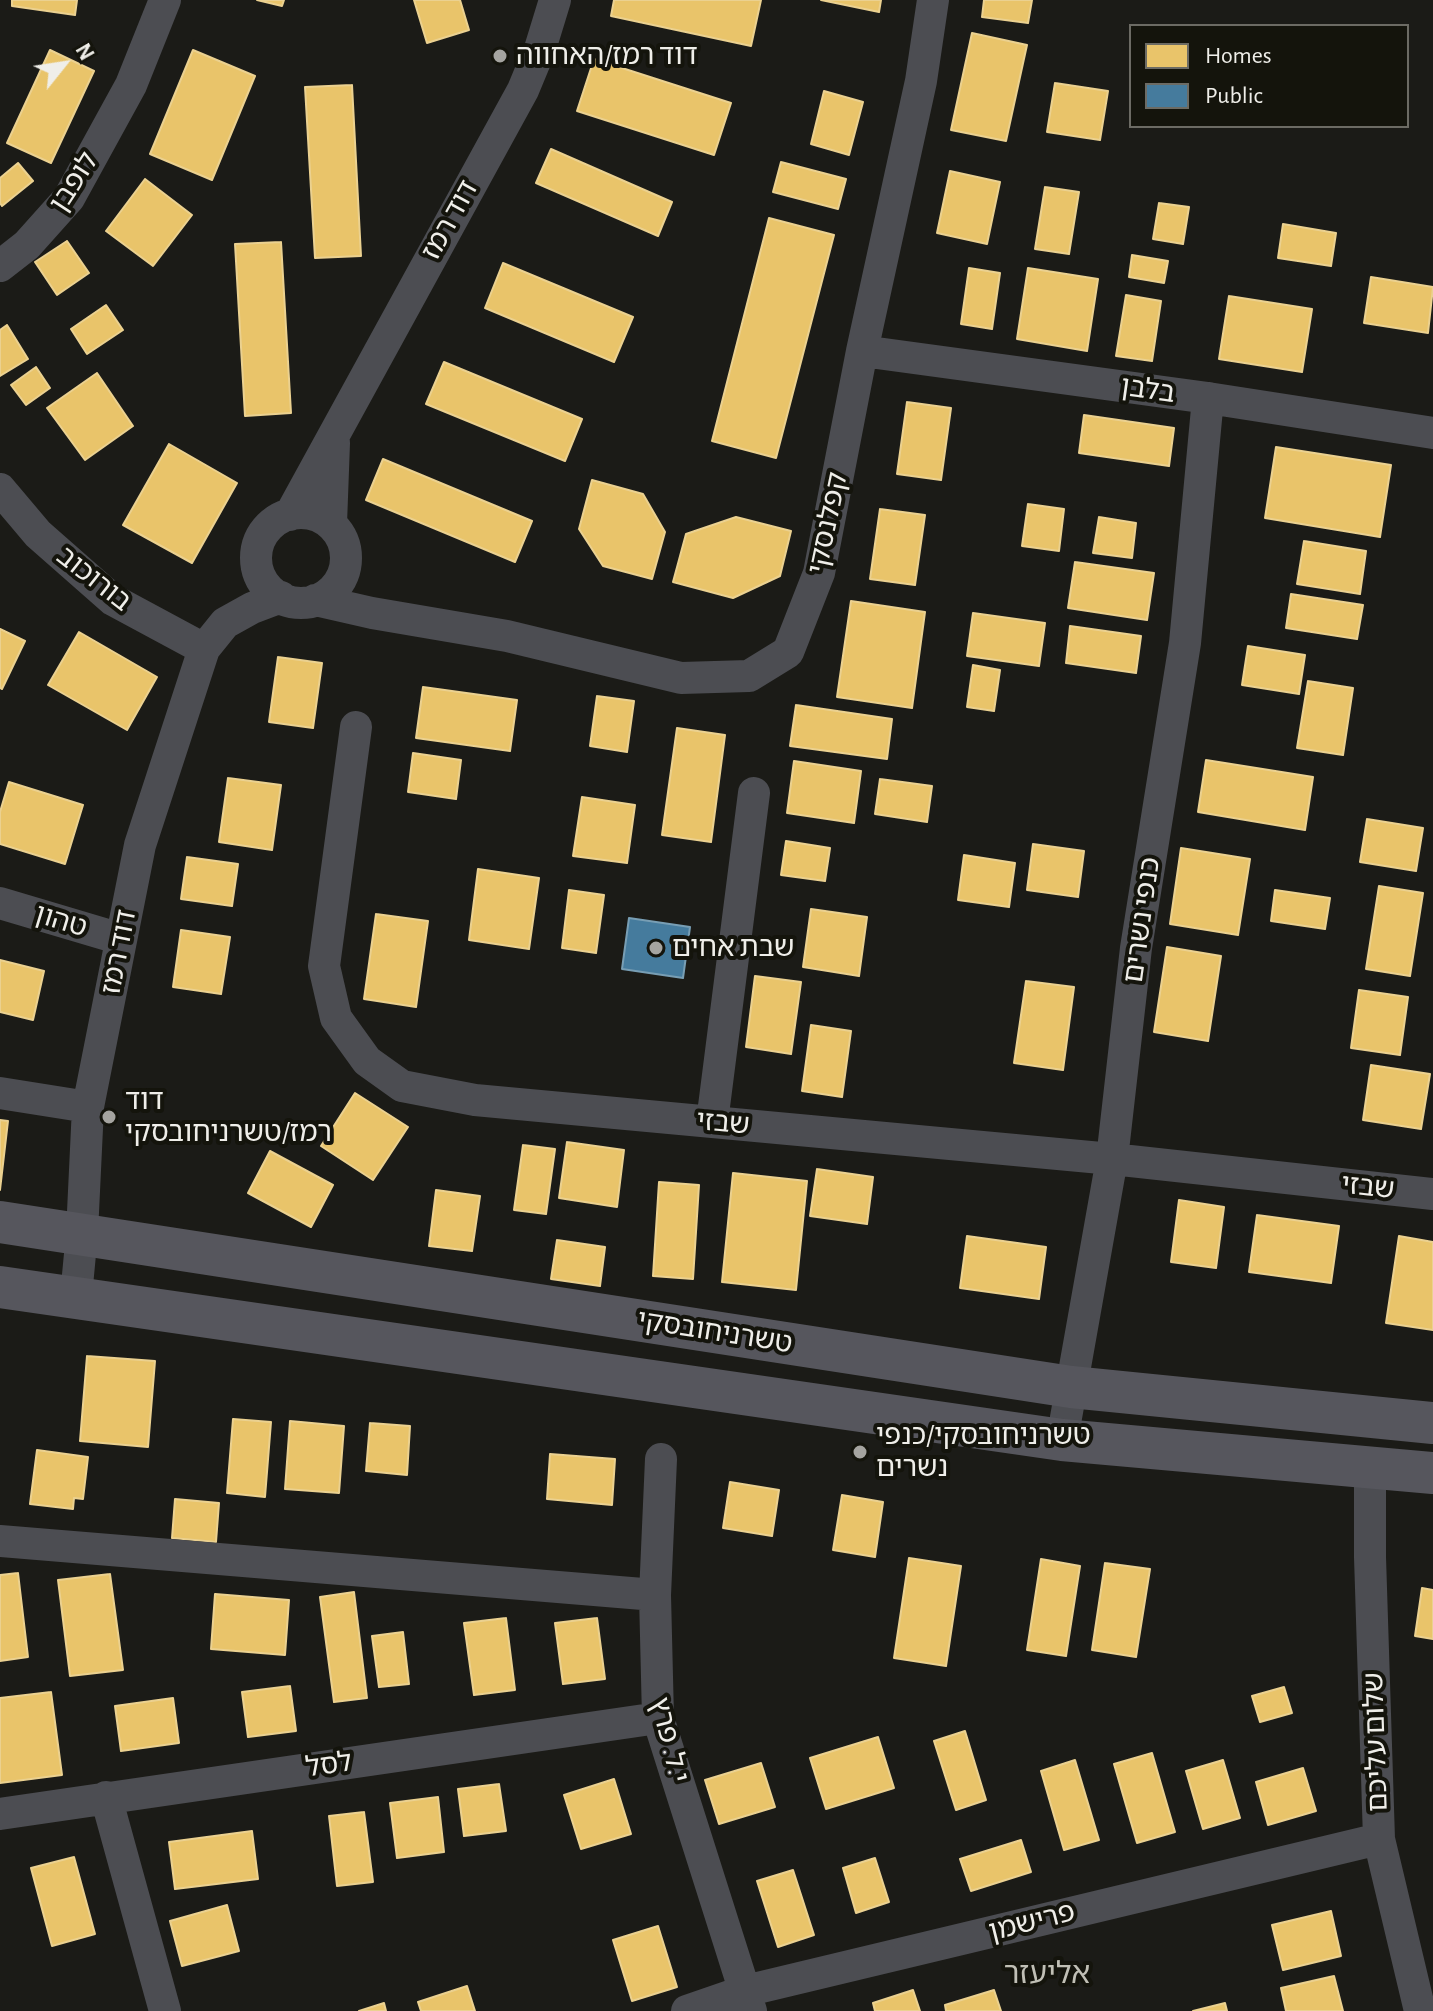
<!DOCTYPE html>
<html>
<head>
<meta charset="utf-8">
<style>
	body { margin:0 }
	#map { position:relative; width:1433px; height:2011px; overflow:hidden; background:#1b1b17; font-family:"Alegreya Sans",sans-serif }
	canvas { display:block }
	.legend { position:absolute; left:1129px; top:24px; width:280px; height:104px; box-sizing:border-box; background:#14140c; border:2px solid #6c6b64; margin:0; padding:10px 14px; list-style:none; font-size:24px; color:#efeee9 }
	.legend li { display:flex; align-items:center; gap:16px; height:40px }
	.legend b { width:40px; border:2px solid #6c6b64 }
	.north { position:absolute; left:24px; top:24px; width:80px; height:80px; -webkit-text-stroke:6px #14140c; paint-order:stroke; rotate:60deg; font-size:22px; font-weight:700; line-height:32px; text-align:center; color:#efeee9 }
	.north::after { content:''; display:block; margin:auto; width:28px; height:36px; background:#efeee9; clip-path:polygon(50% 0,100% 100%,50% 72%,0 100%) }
</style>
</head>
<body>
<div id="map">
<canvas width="1433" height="2011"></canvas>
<ul class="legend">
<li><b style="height:22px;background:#e9c46a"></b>Homes</li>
<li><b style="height:22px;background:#457b9d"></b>Public</li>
</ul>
<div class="north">N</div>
</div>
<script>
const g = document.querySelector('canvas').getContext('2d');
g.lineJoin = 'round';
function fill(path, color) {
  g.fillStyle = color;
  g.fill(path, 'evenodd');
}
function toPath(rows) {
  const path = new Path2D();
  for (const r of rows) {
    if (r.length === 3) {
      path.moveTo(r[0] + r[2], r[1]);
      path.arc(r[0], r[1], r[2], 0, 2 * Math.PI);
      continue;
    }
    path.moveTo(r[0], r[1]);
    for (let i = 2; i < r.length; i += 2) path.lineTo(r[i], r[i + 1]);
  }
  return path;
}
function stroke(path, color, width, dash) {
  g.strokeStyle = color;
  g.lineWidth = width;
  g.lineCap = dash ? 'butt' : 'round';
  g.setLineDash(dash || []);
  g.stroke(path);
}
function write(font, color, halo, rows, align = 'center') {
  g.font = font + ' "Alegreya Sans","Noto Sans Hebrew",sans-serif';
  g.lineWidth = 8;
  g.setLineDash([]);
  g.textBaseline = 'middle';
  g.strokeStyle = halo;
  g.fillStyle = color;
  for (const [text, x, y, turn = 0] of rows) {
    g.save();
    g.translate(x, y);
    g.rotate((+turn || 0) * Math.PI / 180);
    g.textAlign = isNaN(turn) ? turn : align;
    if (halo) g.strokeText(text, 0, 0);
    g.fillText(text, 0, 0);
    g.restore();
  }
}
const homes = toPath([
	[12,0,77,0,75,15,12,6,12,0],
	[257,0,284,0,282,6,257,0],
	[414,0,460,0,469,30,427,43,414,0],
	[614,0,761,0,751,46,611,16,614,0],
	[821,0,881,0,879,12,821,0],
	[984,0,1032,0,1028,23,982,17,984,0],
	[972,33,1027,45,1006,141,951,130,972,33],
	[50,50,94,71,51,163,7,143,50,50],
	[193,50,255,76,212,180,150,154,193,50],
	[594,59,731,103,714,155,577,111,594,59],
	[1055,83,1108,91,1100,140,1047,132,1055,83],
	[352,85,361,256,315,258,305,87,352,85],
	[824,91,863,102,849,155,811,144,824,91],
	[551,149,672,202,658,236,536,183,551,149],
	[781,162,846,179,838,209,773,192,781,162],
	[18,163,33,181,2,206,0,203,0,178,18,163],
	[950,171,1000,182,987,244,937,233,950,171],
	[145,179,192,215,153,266,106,231,145,179],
	[1045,187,1079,192,1069,254,1035,249,1045,187],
	[1159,203,1189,207,1183,244,1153,239,1159,203],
	[769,218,834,235,776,458,712,441,769,218],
	[1283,224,1336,233,1331,266,1278,258,1283,224],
	[67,241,89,273,57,295,35,262,67,241],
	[281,242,291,413,245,416,235,244,281,242],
	[1132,255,1168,261,1164,283,1129,277,1132,255],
	[503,263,633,317,614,362,485,308,503,263],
	[969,268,1000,273,992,329,961,324,969,268],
	[1028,268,1098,279,1087,351,1017,339,1028,268],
	[1371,277,1433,287,1428,333,1364,323,1371,277],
	[1126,295,1161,301,1152,361,1116,356,1126,295],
	[1229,296,1312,309,1302,372,1219,359,1229,296],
	[106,305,123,330,87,354,71,329,106,305],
	[7,325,28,359,0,376,0,330,7,325],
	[444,362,582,419,565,461,426,404,444,362],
	[36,367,50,388,26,405,11,385,36,367],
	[97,373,133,426,85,460,47,408,97,373],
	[907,402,951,408,941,480,897,474,907,402],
	[1084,415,1174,428,1169,466,1079,453,1084,415],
	[169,444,237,483,192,563,123,525,169,444],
	[1276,447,1391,465,1380,537,1265,518,1276,447],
	[383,459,532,521,515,562,366,500,383,459],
	[592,480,643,494,665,532,652,579,603,566,579,529,592,480],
	[1028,504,1064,509,1059,551,1022,546,1028,504],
	[880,509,925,515,915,585,870,579,880,509],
	[736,517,791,531,780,576,733,598,673,582,686,534,736,517],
	[1099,517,1136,523,1132,558,1093,553,1099,517],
	[1304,541,1366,551,1360,594,1297,584,1304,541],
	[1075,562,1154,573,1147,620,1068,608,1075,562],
	[1291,594,1363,605,1357,639,1286,628,1291,594],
	[851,601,925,612,912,708,837,697,851,601],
	[973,613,1045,623,1039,666,967,656,973,613],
	[1070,626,1141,636,1136,673,1066,663,1070,626],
	[0,629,25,641,2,689,0,688,0,629],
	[79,632,157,677,127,730,48,685,79,632],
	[1248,646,1305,655,1299,694,1242,685,1248,646],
	[278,657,322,663,313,728,269,722,278,657],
	[973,665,1000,670,994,711,967,707,973,665],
	[1308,681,1353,688,1343,755,1297,748,1308,681],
	[423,687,517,700,510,751,416,738,423,687],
	[597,696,634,701,627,752,590,746,597,696],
	[796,705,892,719,887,759,790,746,796,705],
	[677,728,725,735,711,842,662,835,677,728],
	[413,753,461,760,456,799,408,792,413,753],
	[1206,760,1313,777,1305,830,1198,812,1206,760],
	[794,761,861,771,854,823,787,813,794,761],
	[228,778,281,785,272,850,219,842,228,778],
	[880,779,932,786,927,822,875,814,880,779],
	[9,782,83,805,65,864,0,844,0,812,9,782],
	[582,797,635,805,627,863,573,856,582,797],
	[1367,819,1423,828,1416,871,1360,862,1367,819],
	[786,841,830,848,825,881,781,875,786,841],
	[1033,844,1084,851,1078,897,1027,890,1033,844],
	[1181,848,1250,859,1238,935,1170,924,1181,848],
	[964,855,1015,863,1009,907,958,900,964,855],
	[187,857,238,864,232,906,181,899,187,857],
	[478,869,539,878,529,949,469,940,478,869],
	[1379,886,1423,893,1410,976,1366,969,1379,886],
	[569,890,604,895,596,953,562,948,569,890],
	[1275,890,1330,898,1325,929,1271,921,1275,890],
	[811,909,867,917,859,976,803,967,811,909],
	[376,914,428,921,416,1007,364,999,376,914],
	[181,930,230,937,221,994,173,987,181,930],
	[1167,947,1221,956,1208,1041,1154,1032,1167,947],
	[0,960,44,971,33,1020,0,1012,0,960],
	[755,976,801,982,791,1054,746,1047,755,976],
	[1026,981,1074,987,1063,1070,1014,1063,1026,981],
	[1359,990,1408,997,1400,1055,1351,1048,1359,990],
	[811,1025,851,1031,842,1097,802,1091,811,1025],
	[1371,1065,1430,1074,1421,1129,1363,1120,1371,1065],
	[355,1093,408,1127,373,1180,321,1146,355,1093],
	[0,1120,8,1121,0,1190,0,1120],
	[567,1142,624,1150,617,1207,559,1198,567,1142],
	[523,1145,555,1149,546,1214,514,1210,523,1145],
	[270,1151,333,1185,311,1227,248,1193,270,1151],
	[817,1169,873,1177,867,1224,810,1216,817,1169],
	[733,1173,807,1181,796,1290,722,1282,733,1173],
	[659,1182,699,1185,693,1279,653,1276,659,1182],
	[436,1190,480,1196,472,1251,429,1246,436,1190],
	[1179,1200,1224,1207,1216,1268,1171,1262,1179,1200],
	[1257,1215,1339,1226,1331,1283,1249,1272,1257,1215],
	[967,1236,1046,1247,1039,1299,960,1288,967,1236],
	[1399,1236,1433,1242,1433,1330,1386,1323,1399,1236],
	[557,1240,605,1247,600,1286,551,1279,557,1240],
	[87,1356,155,1361,148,1447,80,1441,87,1356],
	[233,1419,271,1422,265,1497,227,1493,233,1419],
	[290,1421,344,1426,339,1493,285,1489,290,1421],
	[370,1423,410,1426,407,1475,366,1471,370,1423],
	[37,1450,88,1457,83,1499,74,1498,73,1509,30,1504,37,1450],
	[550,1454,615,1459,612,1505,547,1499,550,1454],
	[730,1482,779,1490,772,1536,723,1528,730,1482],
	[842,1495,883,1502,875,1557,833,1550,842,1495],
	[175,1499,219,1503,216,1542,172,1538,175,1499],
	[909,1558,961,1566,946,1666,894,1658,909,1558],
	[1041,1559,1080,1566,1066,1656,1027,1650,1041,1559],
	[1105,1563,1150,1569,1136,1657,1092,1650,1105,1563],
	[18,1573,28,1657,0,1661,0,1575,18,1573],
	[110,1574,123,1670,70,1676,58,1580,110,1574],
	[1422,1588,1433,1590,1433,1639,1415,1636,1422,1588],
	[354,1592,367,1698,334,1702,320,1597,354,1592],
	[215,1594,289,1600,285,1655,211,1649,215,1594],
	[506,1618,515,1690,474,1695,464,1623,506,1618],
	[597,1618,605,1679,563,1684,555,1623,597,1618],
	[403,1632,409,1684,379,1687,372,1636,403,1632],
	[290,1686,296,1731,248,1737,242,1692,290,1686],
	[1284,1687,1292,1713,1260,1722,1252,1696,1284,1687],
	[51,1692,62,1775,0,1783,0,1698,51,1692],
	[173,1698,179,1743,121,1751,115,1706,173,1698],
	[965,1731,986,1800,956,1810,934,1741,965,1731],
	[878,1737,894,1788,826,1809,810,1758,878,1737],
	[1152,1753,1175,1832,1137,1843,1114,1764,1152,1753],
	[1075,1760,1099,1840,1064,1850,1041,1771,1075,1760],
	[1223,1760,1240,1818,1203,1829,1186,1771,1223,1760],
	[761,1763,775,1807,719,1824,705,1780,761,1763],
	[1303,1768,1316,1811,1268,1825,1256,1782,1303,1768],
	[614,1779,631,1834,581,1849,564,1795,614,1779],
	[499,1784,506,1831,464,1836,458,1789,499,1784],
	[438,1797,444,1852,397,1858,390,1803,438,1797],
	[364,1812,373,1882,337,1886,329,1816,364,1812],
	[252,1831,258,1879,175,1889,169,1842,252,1831],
	[1021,1840,1031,1872,971,1891,960,1859,1021,1840],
	[74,1857,95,1934,52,1946,31,1868,74,1857],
	[875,1858,889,1902,856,1913,843,1868,875,1858],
	[793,1870,814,1935,778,1947,757,1881,793,1870],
	[227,1905,239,1951,182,1966,170,1921,227,1905],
	[1331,1911,1341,1956,1283,1970,1272,1925,1331,1911],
	[658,1926,677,1987,632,2001,613,1940,658,1926],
	[1334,1976,1343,2011,1286,2011,1281,1988,1334,1976],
	[467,1986,475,2011,421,2011,418,2002,467,1986],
	[913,1990,920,2011,875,2011,873,2003,913,1990],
	[994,1990,1001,2011,946,2011,945,2005,994,1990],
	[384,2003,386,2011,359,2011,384,2003],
	[1225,2003,1227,2011,1193,2011,1225,2003]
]);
fill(homes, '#e9c46a');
stroke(homes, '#ebd190', 2);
const public = toPath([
	[629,918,690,927,683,978,622,969,629,918]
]);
fill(public, '#457b9d');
stroke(public, '#789eb4', 2);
stroke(toPath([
	[0,266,27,245,69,198,131,85,165,0],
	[862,351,1208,398,1433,433],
	[0,489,38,534,113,600,204,649],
	[301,558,45],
	[290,515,523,90,540,49,555,0],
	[331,524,334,443],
	[315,600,372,613,507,636,681,678,749,676,788,652,819,573,862,351,921,81,933,0],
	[356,727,324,966,336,1018,367,1061,402,1086,475,1100,1112,1159,1433,1194],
	[0,903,121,939],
	[0,1093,88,1107],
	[712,1122,754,793],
	[76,1296,82,1233,88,1107,140,845,204,649,225,623,252,608,281,597],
	[1062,1440,1112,1159,1136,948,1185,643,1208,398],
	[661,1459,655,1595,658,1718,751,2011],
	[1370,1468,1370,1557,1379,1839,1420,2011],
	[0,1541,655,1595],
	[106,1797,165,2011],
	[0,1814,658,1718],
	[687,2011,745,1991,1379,1839]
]), '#4c4d52', 32);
stroke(toPath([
	[0,1222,1071,1387,1433,1423],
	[0,1287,1062,1440,1433,1473]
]), '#56565d', 42);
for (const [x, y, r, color] of [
	[500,56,8,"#a5a4a0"],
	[656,948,8,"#a5a4a0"],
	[109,1117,8,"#a5a4a0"],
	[860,1452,8,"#a5a4a0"]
]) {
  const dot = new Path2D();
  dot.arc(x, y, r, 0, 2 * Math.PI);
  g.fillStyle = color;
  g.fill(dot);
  stroke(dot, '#14140c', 3);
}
write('28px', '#efeee9', '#14140c', [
	["דוד רמז/האחווה",516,56],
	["שבת אחים",672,948],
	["דוד",125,1101],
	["רמז/טשרניחובסקי",125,1133],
	["טשרניחובסקי/כנפי",876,1436],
	["נשרים",876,1468]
], 'left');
write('28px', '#efeee9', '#14140c', [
	["לופבן",74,182,-57],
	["דוד רמז",450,220,-61],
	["בלבן",1148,390,8],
	["קפלנסקי",828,523,-78],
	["בורוכוב",94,579,38],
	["כנפי נשרים",1142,920,-82],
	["טהון",61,921,17],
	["דוד רמז",119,952,-79],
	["שבזי",723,1123,5],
	["שבזי",1368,1187,6],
	["טשרניחובסקי",715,1332,9],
	["י.ל. פרץ",669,1740,76],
	["שלום עליכם",1376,1742,-92],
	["לסל",329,1765,-8],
	["פרישמן",1032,1922,-14]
]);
write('30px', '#c0bfb5', '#14140c', [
	["אליעזר",1047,1974]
]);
</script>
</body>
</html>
